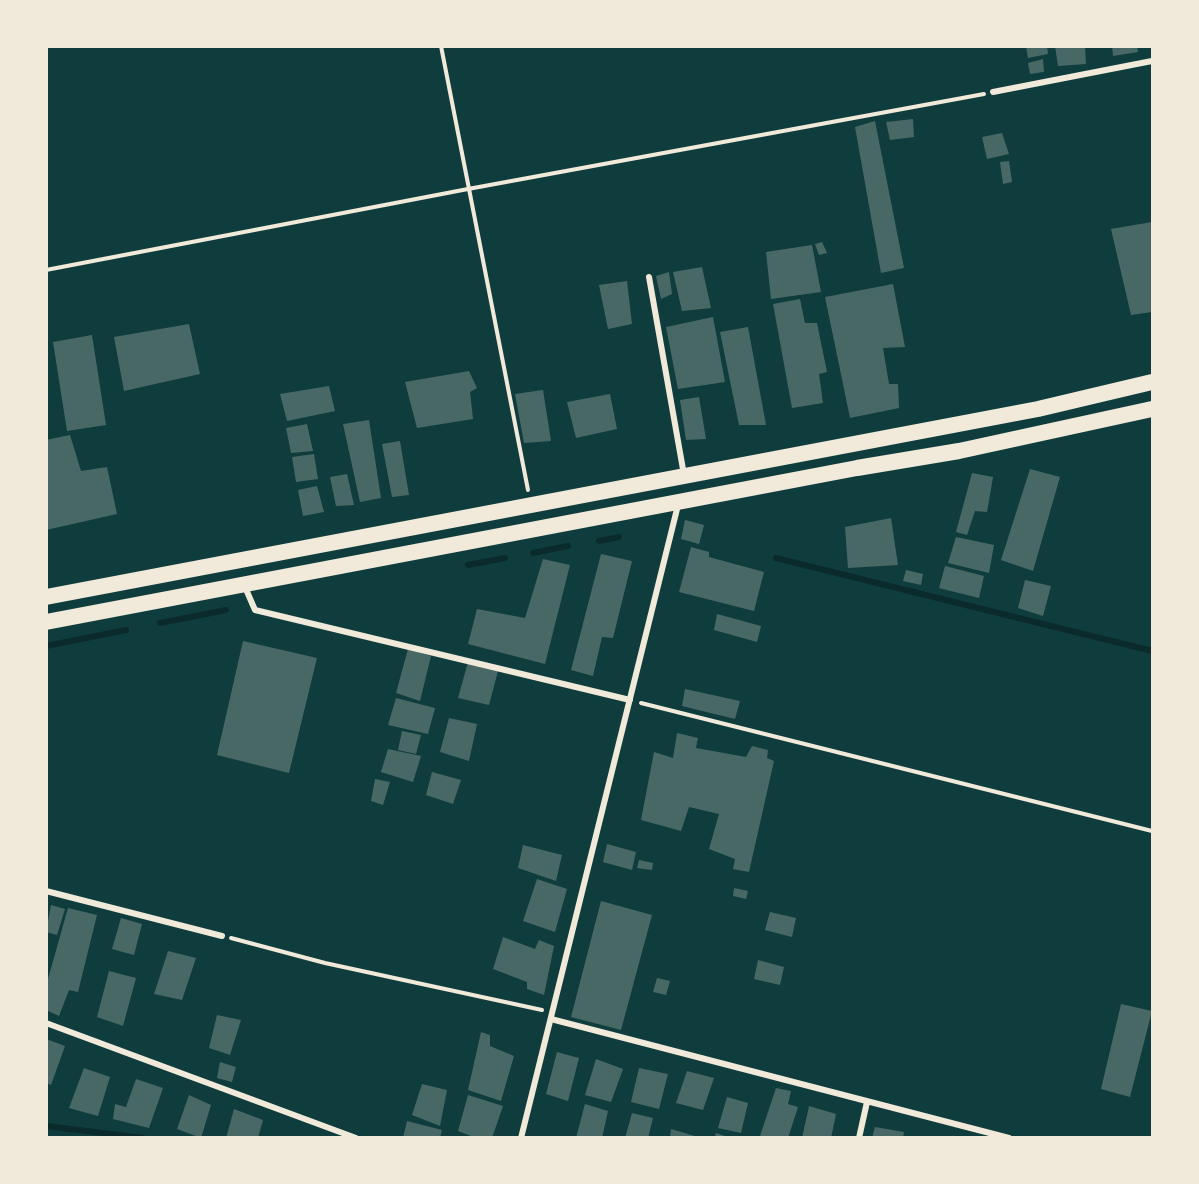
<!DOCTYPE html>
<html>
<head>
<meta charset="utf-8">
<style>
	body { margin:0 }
	#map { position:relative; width:1199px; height:1184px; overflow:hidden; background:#0f3d3e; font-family:Manrope,sans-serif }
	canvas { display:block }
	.frame { position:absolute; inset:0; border:48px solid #f1e9da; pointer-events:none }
</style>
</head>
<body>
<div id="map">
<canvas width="1199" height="1184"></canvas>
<div class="frame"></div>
</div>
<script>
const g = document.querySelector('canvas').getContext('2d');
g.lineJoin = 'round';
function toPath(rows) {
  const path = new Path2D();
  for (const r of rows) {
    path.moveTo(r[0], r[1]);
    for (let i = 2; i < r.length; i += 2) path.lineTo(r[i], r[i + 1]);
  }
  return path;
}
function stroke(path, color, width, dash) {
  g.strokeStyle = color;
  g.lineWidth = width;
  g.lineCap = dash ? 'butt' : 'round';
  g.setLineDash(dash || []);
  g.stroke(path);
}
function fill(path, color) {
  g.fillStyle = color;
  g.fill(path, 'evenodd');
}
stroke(toPath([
	[599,541,619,537],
	[533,553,568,546],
	[776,558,1152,651],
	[468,565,505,558],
	[160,623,226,610],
	[46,646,126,630],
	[46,1126,143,1138]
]), '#0a2a2b', 6);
fill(toPath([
	[1026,46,1047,46,1048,54,1028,58],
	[1055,46,1085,46,1086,64,1058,66],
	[1112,46,1137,46,1138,52,1113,56],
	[1043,59,1044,72,1030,74,1028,63],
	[913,119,914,137,890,140,886,122],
	[875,121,904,268,881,273,855,127],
	[1002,133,1009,154,987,159,982,137],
	[1009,161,1012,182,1003,184,1000,162],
	[1152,222,1152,312,1131,315,1111,229],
	[822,242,827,253,819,255,815,244],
	[812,245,821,292,771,299,766,252],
	[702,267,711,308,682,311,673,272],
	[669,272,672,294,661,299,656,276],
	[627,281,632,324,608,329,599,285],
	[893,284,905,347,883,348,889,384,898,384,899,408,850,418,825,297],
	[800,299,805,323,817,323,827,372,819,374,823,403,792,408,773,304],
	[713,317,725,382,678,389,666,327],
	[189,324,200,374,124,391,114,337],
	[748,327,766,425,739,425,720,332],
	[92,335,106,425,67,431,53,342],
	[469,371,477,388,470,392,473,419,417,428,405,382],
	[329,386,335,411,287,421,280,394],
	[543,390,551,441,524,443,515,394],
	[610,394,617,429,576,438,567,402],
	[699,397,706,439,686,440,680,400],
	[369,420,381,498,360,502,343,424],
	[307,424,313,451,291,453,286,428],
	[70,435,81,471,107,467,117,514,46,530,46,440],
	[400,441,409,495,392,497,382,444],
	[314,454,318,479,296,482,292,457],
	[1030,469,1060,477,1033,571,1001,560],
	[972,473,993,477,987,512,975,511,967,535,956,532],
	[347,474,354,505,336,506,330,477],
	[317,486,324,512,303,516,298,490],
	[891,518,898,565,848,568,845,527],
	[685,520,704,525,699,544,681,539],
	[956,537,994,545,989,573,948,563],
	[691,547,709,552,709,557,764,572,754,611,679,592],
	[601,554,632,561,613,638,602,637,593,676,571,670],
	[543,559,570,565,545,664,468,644,477,609,525,618],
	[945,566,984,576,979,598,939,588],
	[906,570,923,574,921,585,903,581],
	[1025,580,1051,586,1043,616,1018,608],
	[717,614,761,626,757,642,714,630],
	[243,641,317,658,289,773,217,755],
	[408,649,431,656,420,701,396,693],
	[468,662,498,671,489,705,458,698],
	[685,689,740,701,735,719,682,706],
	[396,698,435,708,428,734,388,725],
	[449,718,477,724,469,761,440,752],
	[402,731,421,735,416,754,398,750],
	[677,733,698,738,696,748,746,757,752,746,768,750,767,758,774,761,749,872,733,869,735,859,709,849,719,814,689,807,681,831,641,820,654,752,673,758],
	[388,749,421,756,413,782,381,772],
	[432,772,461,780,453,804,426,795],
	[375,779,390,782,383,805,371,801],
	[607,844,636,852,632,870,603,862],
	[523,845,562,855,556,881,518,868],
	[639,860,653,863,652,870,637,868],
	[537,879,567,889,555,932,523,921],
	[734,888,748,891,746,899,733,896],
	[601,901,652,915,621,1030,571,1017],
	[51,905,65,909,57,935,46,932],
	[68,908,97,915,78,992,69,990,59,1016,46,1010,46,986],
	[770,912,796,918,792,937,765,930],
	[121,918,142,924,134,955,112,949],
	[503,937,535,949,539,940,554,946,544,995,527,989,527,982,493,969],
	[168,951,196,958,182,1000,154,994],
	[758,960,784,967,780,985,754,979],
	[109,971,136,978,123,1026,97,1017],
	[657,978,670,981,666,995,653,992],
	[1121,1004,1152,1011,1130,1097,1101,1089],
	[217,1015,241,1020,230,1055,209,1048],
	[481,1032,490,1035,490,1046,514,1056,501,1101,468,1090],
	[46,1039,65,1046,51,1085,46,1083],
	[557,1052,579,1058,568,1101,546,1094],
	[596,1059,623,1069,611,1102,585,1095],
	[220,1062,236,1067,232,1082,217,1078],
	[84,1068,110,1077,98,1116,69,1108],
	[639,1068,668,1074,659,1109,631,1102],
	[687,1071,714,1078,703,1110,676,1103],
	[136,1079,163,1088,149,1128,113,1119,115,1104,126,1107],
	[422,1084,447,1090,440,1126,412,1115],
	[776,1088,791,1091,788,1104,798,1107,788,1138,760,1136],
	[189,1095,211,1105,201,1138,177,1129],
	[468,1095,503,1106,492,1138,476,1138,458,1131],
	[727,1097,748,1103,741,1133,718,1128],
	[585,1104,608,1111,602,1138,576,1138],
	[809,1106,836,1114,831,1138,802,1138],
	[234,1109,263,1120,258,1138,226,1138],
	[632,1113,653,1118,648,1138,625,1138],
	[407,1121,442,1130,440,1138,403,1138],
	[875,1127,904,1132,903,1138,872,1138],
	[671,1129,698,1137,698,1138,670,1138],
	[716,1133,728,1137,728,1138,715,1138]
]), '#486865');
stroke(toPath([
	[441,46,528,490],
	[46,270,468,189,984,94],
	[641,703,1152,831],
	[231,938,325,963,542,1010]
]), '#f1e9da', 4);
stroke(toPath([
	[993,92,1152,61],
	[649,277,684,475],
	[245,587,255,610,630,700],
	[46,891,222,936],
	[551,1019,1009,1138],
	[46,1023,356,1138],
	[521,1138,678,505],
	[859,1138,867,1102]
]), '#f1e9da', 6);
stroke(toPath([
	[46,597,1038,409,1152,382],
	[46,622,857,468,959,451,1152,409]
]), '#f1e9da', 16);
</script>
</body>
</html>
